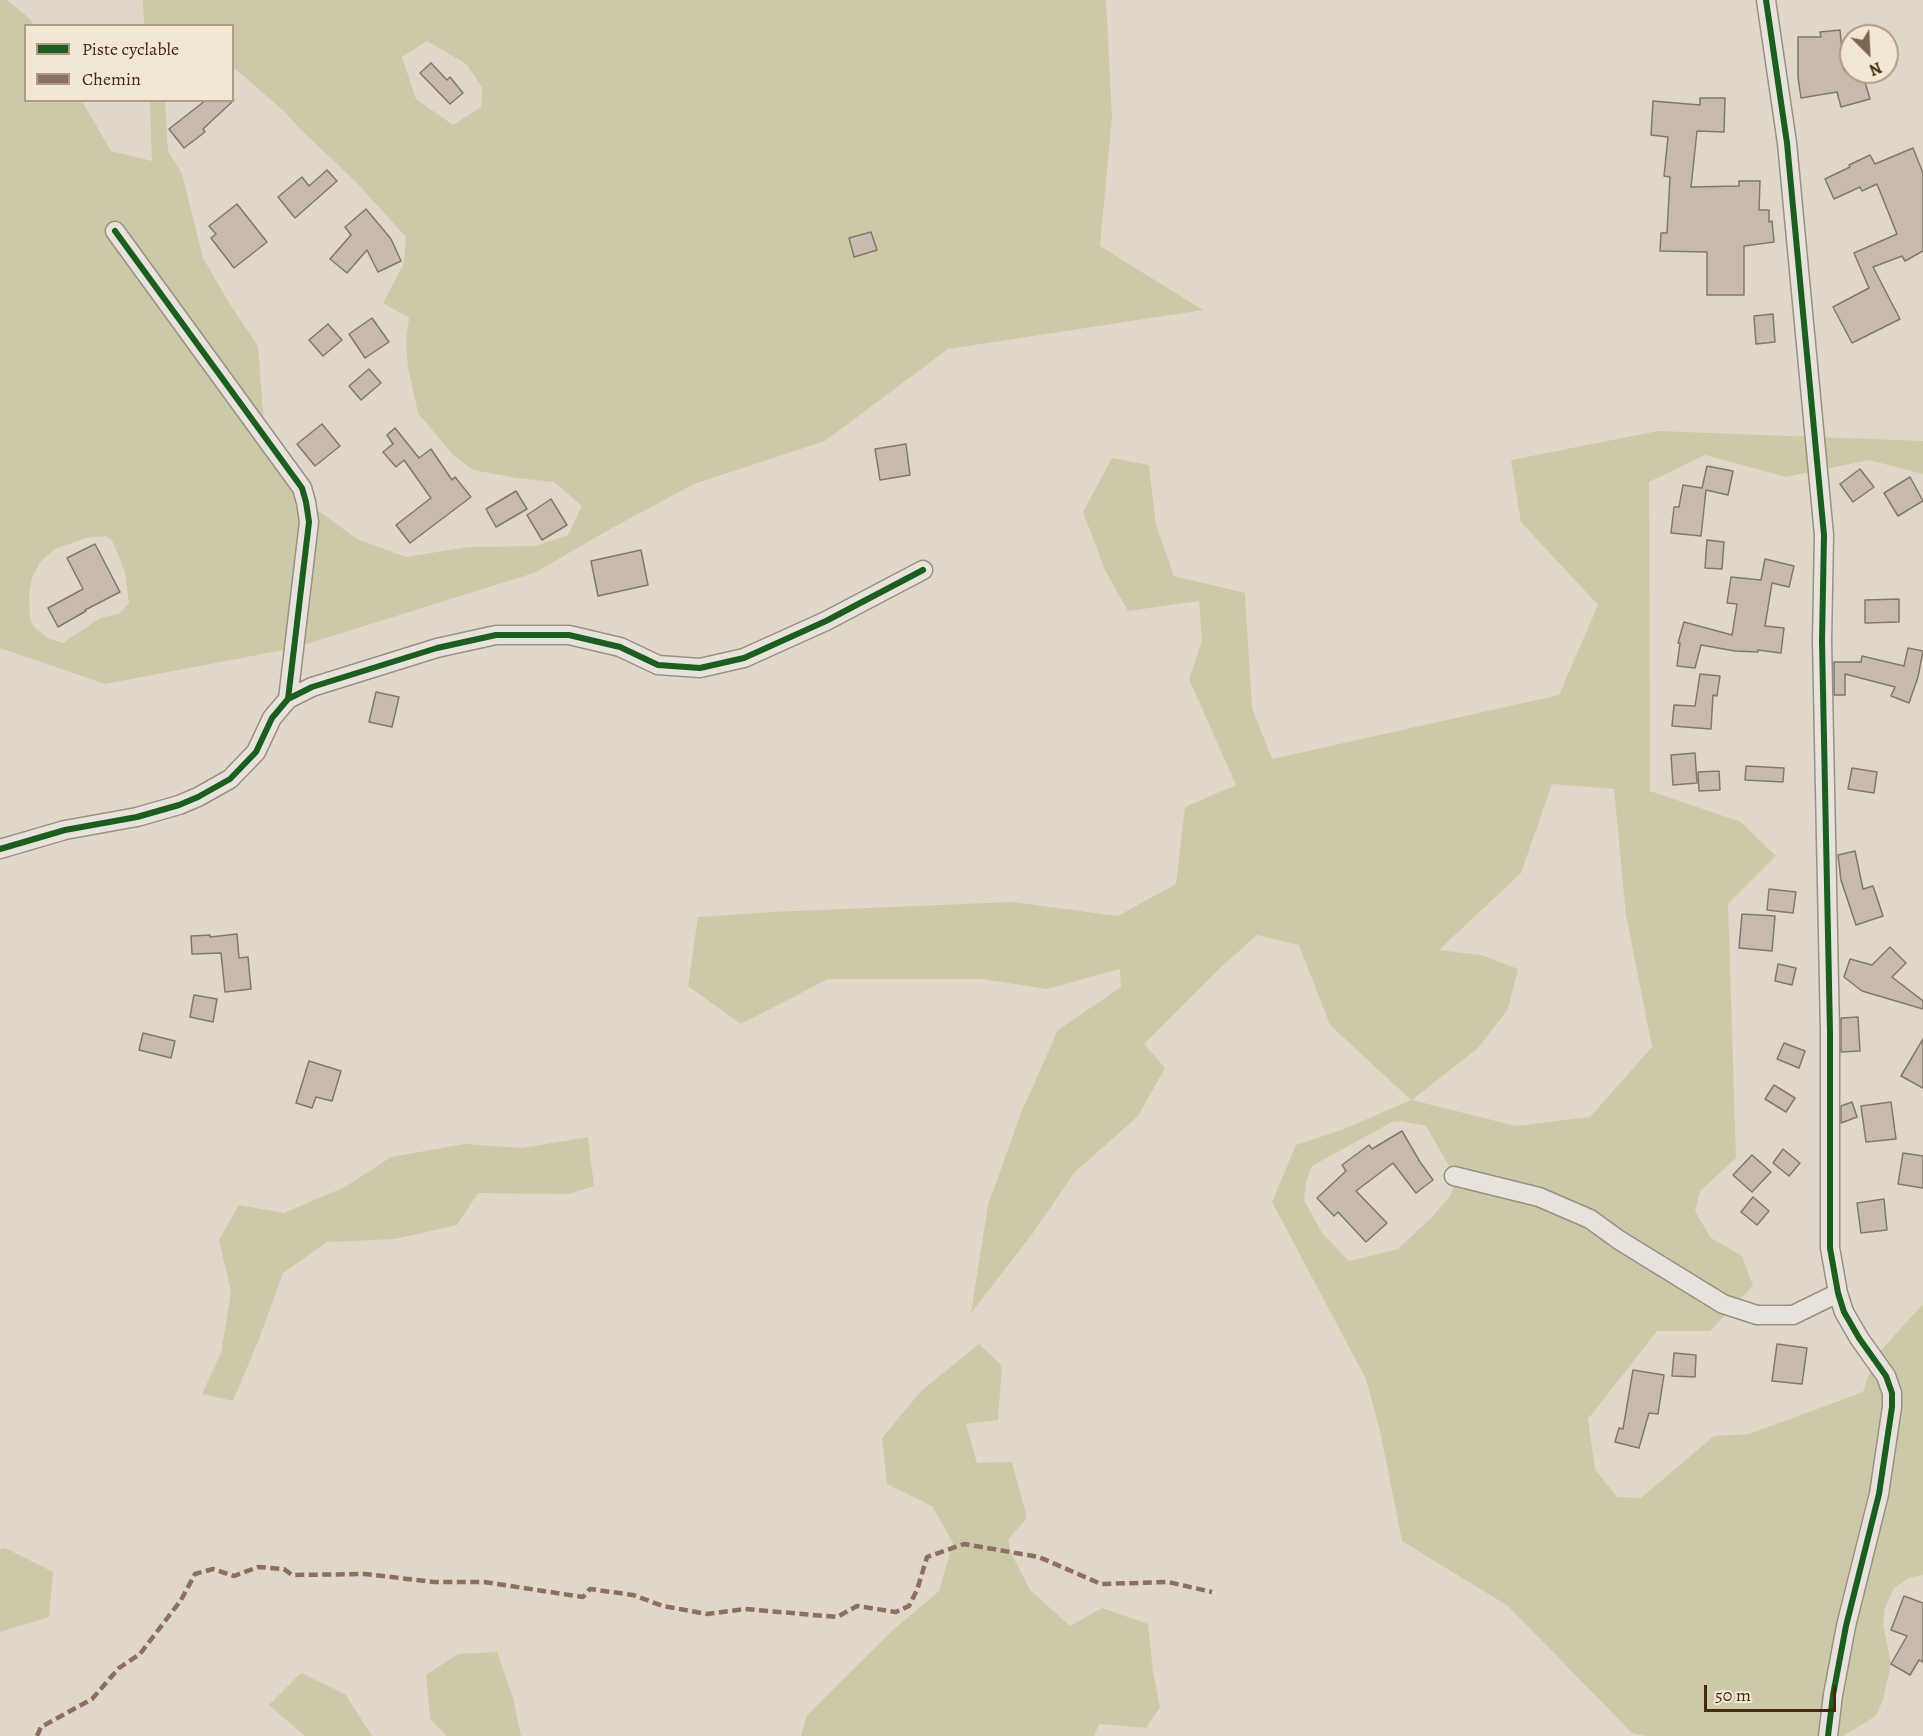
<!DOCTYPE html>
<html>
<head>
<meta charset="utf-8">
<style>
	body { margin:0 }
	#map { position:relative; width:1923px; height:1736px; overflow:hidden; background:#e0d7c8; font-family:Alegreya,serif }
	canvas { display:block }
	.legend { position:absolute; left:24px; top:24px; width:210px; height:78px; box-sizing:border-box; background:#f2e7d4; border:2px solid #ad9b86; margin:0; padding:8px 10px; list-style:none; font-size:18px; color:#462812 }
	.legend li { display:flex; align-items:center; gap:12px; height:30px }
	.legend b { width:30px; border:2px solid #ad9b86 }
	.north { position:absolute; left:1839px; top:24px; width:60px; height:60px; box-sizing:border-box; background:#f2e7d4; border:2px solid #ad9b86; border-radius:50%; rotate:156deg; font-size:16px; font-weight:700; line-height:24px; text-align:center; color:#462812 }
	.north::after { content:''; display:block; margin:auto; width:21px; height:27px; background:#7c6552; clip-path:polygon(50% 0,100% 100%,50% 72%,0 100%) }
	.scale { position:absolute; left:1704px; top:1685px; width:132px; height:27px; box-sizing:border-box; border:3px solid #462812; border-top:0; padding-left:8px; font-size:18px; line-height:21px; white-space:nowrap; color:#462812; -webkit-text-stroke:4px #f2e7d4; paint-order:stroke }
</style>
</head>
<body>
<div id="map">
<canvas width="1923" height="1736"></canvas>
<ul class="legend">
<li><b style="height:8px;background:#1b5e20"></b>Piste cyclable</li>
<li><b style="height:8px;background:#8d6e63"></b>Chemin</li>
</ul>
<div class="north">N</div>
<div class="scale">50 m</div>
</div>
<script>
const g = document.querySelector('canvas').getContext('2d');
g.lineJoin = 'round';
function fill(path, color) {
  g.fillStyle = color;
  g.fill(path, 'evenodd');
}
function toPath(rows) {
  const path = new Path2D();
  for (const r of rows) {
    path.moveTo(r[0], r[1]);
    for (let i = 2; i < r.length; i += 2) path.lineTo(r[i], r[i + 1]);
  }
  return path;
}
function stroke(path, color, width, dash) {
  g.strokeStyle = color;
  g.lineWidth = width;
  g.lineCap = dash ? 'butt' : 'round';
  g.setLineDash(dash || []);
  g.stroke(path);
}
fill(toPath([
	[0,0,7,0,30,19,34,25,26,26,26,100,82,101,111,151,152,161,150,101,165,101,168,151,182,174,203,258,231,306,258,346,265,438,306,502,357,539,406,557,468,547,536,546,568,535,582,506,554,482,517,478,473,470,453,455,418,413,408,367,406,343,409,318,383,303,404,263,406,237,356,182,299,128,285,112,233,67,232,26,144,25,143,0,1106,0,1112,117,1100,246,1203,310,948,349,825,441,694,484,612,528,534,573,294,648,105,684,0,648],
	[427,41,466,64,482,87,481,107,453,125,416,99,402,57],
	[105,536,112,540,125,572,129,603,119,614,100,618,63,643,48,638,34,627,30,619,29,594,32,578,40,562,55,549,86,538],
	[1658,431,1923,441,1923,474,1869,460,1786,477,1705,455,1649,482,1650,791,1741,822,1776,856,1728,904,1736,1158,1700,1191,1695,1211,1711,1238,1742,1256,1753,1286,1710,1331,1657,1331,1588,1419,1595,1469,1617,1497,1641,1498,1714,1436,1749,1434,1863,1392,1874,1358,1923,1304,1923,1575,1909,1578,1894,1588,1885,1608,1883,1624,1891,1664,1883,1700,1876,1716,1843,1736,1646,1736,1632,1733,1508,1606,1402,1541,1380,1431,1366,1379,1272,1202,1296,1145,1344,1129,1411,1100,1330,1025,1299,945,1257,935,1219,969,1144,1044,1165,1068,1138,1116,1074,1173,1033,1233,971,1313,988,1205,1021,1113,1058,1030,1121,987,1120,969,1047,989,982,979,828,979,741,1024,688,986,698,917,772,912,1012,902,1118,916,1176,884,1185,807,1236,785,1189,679,1202,641,1199,601,1128,611,1105,570,1083,512,1112,458,1149,465,1156,525,1174,576,1245,593,1252,708,1272,759,1559,695,1598,605,1521,522,1511,460],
	[1552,784,1614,789,1626,915,1652,1047,1590,1117,1516,1126,1412,1100,1478,1048,1508,1009,1518,969,1481,955,1439,950,1521,873],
	[1401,1121,1426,1126,1448,1164,1453,1189,1450,1196,1433,1216,1398,1249,1349,1261,1322,1233,1304,1200,1306,1182,1312,1166,1392,1122],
	[588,1137,594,1186,570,1194,478,1193,457,1225,395,1239,327,1242,283,1273,259,1339,233,1401,202,1394,221,1353,231,1292,219,1240,239,1205,284,1213,345,1187,391,1157,465,1144,522,1148],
	[979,1344,1002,1366,998,1420,966,1424,977,1463,1012,1462,1027,1518,1008,1540,1011,1553,1030,1590,1070,1626,1102,1608,1148,1624,1153,1672,1160,1707,1146,1728,1099,1724,1094,1736,801,1736,807,1715,893,1630,939,1591,953,1543,932,1506,887,1484,882,1438,921,1391],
	[5,1548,53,1572,49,1617,0,1632,0,1549],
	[497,1652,513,1698,521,1736,447,1736,430,1719,426,1675,458,1654],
	[301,1673,345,1694,372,1736,305,1736,269,1705]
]), '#cdc9a8');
const building = toPath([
	[1840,30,1844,70,1851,68,1851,72,1862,72,1870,99,1841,107,1837,92,1801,98,1798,77,1798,37,1821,37,1820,32,1840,30],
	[431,63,447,80,450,77,463,93,450,104,420,73,431,63],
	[1700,98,1725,98,1724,132,1697,131,1691,187,1739,186,1739,181,1760,181,1759,210,1769,210,1769,222,1772,221,1774,242,1744,246,1744,295,1707,295,1707,252,1660,251,1661,233,1667,233,1670,177,1664,176,1668,137,1651,135,1653,101,1700,105,1700,98],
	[206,100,234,100,203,129,205,132,184,148,169,129,206,100],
	[1913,148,1923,173,1923,251,1905,261,1902,256,1873,267,1900,319,1852,343,1833,307,1869,288,1854,253,1897,234,1877,184,1862,191,1860,187,1834,199,1825,179,1850,167,1849,165,1870,155,1875,164,1913,148],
	[327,170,337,181,295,218,278,197,302,177,309,186,327,170],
	[237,204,267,242,234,268,211,238,216,234,209,226,237,204],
	[366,209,391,239,401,261,378,272,367,250,347,273,330,259,351,235,345,227,366,209],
	[871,232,877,250,854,257,849,238,871,232],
	[1773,314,1775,342,1756,344,1754,316,1773,314],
	[372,318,389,342,365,358,349,334,372,318],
	[328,324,342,340,323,356,309,340,328,324],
	[369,369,381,383,361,400,349,386,369,369],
	[322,424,340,446,315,466,297,444,322,424],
	[395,428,419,458,431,449,452,480,455,477,471,497,410,543,396,525,431,498,404,460,396,467,383,452,393,444,387,435,395,428],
	[906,444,910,475,880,480,875,449,906,444],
	[1707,466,1733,471,1728,495,1706,490,1701,536,1671,533,1674,507,1679,507,1683,485,1702,488,1707,466],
	[1860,469,1874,487,1853,502,1840,484,1860,469],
	[1910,477,1923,501,1898,516,1884,493,1910,477],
	[516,491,527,509,496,527,486,509,516,491],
	[551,499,567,525,542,540,527,515,551,499],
	[1707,540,1724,542,1722,569,1705,568,1707,540],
	[95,544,120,592,85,610,86,611,58,627,48,608,83,589,67,558,95,544],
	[641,550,648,585,598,596,591,561,641,550],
	[1765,559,1794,566,1789,587,1772,583,1765,626,1784,628,1781,653,1758,650,1758,652,1735,651,1701,645,1695,668,1677,666,1680,643,1678,643,1684,622,1732,635,1737,604,1727,603,1731,577,1761,580,1765,559],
	[1899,599,1899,622,1865,623,1865,600,1899,599],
	[1908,648,1923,651,1918,677,1909,703,1891,696,1895,687,1845,674,1845,695,1834,695,1834,662,1861,662,1862,656,1904,666,1908,648],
	[1700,674,1720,676,1717,696,1713,695,1711,729,1672,726,1674,705,1695,706,1700,674],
	[376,692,399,697,392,727,369,722,376,692],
	[1695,753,1697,783,1673,785,1671,755,1695,753],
	[1746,766,1784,768,1783,782,1745,780,1746,766],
	[1852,768,1877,772,1874,793,1848,789,1852,768],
	[1719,771,1720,790,1699,791,1698,772,1719,771],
	[1855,851,1863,889,1873,886,1883,916,1856,925,1841,880,1838,855,1855,851],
	[1769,889,1796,892,1793,913,1767,910,1769,889],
	[1742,914,1775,916,1772,951,1739,948,1742,914],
	[237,934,239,958,248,957,251,989,225,992,221,953,192,954,191,936,210,935,210,937,237,934],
	[1890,947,1906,963,1892,977,1923,1001,1923,1009,1862,991,1844,977,1850,959,1872,965,1890,947],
	[1778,964,1796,968,1792,985,1775,981,1778,964],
	[194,995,217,999,213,1022,190,1017,194,995],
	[1858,1017,1860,1051,1841,1052,1841,1018,1858,1017],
	[143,1033,175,1041,171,1058,139,1050,143,1033],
	[1923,1039,1923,1088,1901,1076,1923,1039],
	[1784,1043,1805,1051,1799,1068,1777,1059,1784,1043],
	[309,1061,341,1071,332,1101,316,1097,312,1108,296,1103,309,1061],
	[1774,1085,1795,1098,1786,1112,1765,1099,1774,1085],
	[1852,1102,1857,1117,1841,1123,1841,1106,1852,1102],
	[1891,1102,1896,1139,1866,1142,1861,1106,1891,1102],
	[1402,1131,1420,1162,1433,1180,1416,1193,1393,1163,1356,1191,1387,1223,1366,1242,1338,1212,1334,1216,1317,1198,1346,1171,1342,1165,1369,1145,1372,1149,1402,1131],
	[1783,1149,1800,1163,1789,1176,1773,1163,1783,1149],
	[1903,1153,1923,1156,1923,1188,1898,1184,1903,1153],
	[1752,1155,1771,1172,1752,1192,1733,1175,1752,1155],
	[1753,1197,1769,1211,1757,1225,1741,1212,1753,1197],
	[1884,1199,1887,1230,1861,1233,1857,1203,1884,1199],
	[1777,1344,1807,1348,1802,1384,1772,1381,1777,1344],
	[1674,1353,1696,1355,1695,1377,1672,1376,1674,1353],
	[1633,1370,1664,1375,1658,1414,1649,1413,1639,1448,1615,1442,1619,1428,1623,1429,1633,1370],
	[1904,1596,1923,1603,1923,1662,1919,1660,1910,1675,1891,1664,1907,1636,1891,1630,1904,1596]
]);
fill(building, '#c8baac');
stroke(building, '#82786d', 1.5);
const minor = toPath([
	[1766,0,1787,143,1824,535,1822,641,1830,1032,1830,1248,1838,1293,1844,1312,1859,1338,1886,1376,1892,1393,1892,1407,1879,1494,1846,1626,1833,1695,1828,1736],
	[115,231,302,488,306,502,309,522,288,699],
	[0,849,65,830,137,817,179,805,198,797,230,779,256,752,272,718,288,699,312,687,437,648,496,635,569,635,620,647,658,665,700,668,744,658,826,621,923,570],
	[1454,1176,1539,1197,1590,1219,1619,1240,1723,1304,1757,1315,1793,1315,1838,1293]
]);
stroke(minor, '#999084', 21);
stroke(minor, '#e7e2db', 18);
stroke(toPath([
	[37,1736,41,1727,92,1699,119,1668,140,1654,181,1600,195,1574,213,1569,234,1576,258,1567,284,1569,292,1575,365,1574,434,1582,484,1582,583,1597,590,1589,633,1595,663,1606,707,1614,745,1609,837,1617,857,1606,896,1612,909,1606,917,1590,927,1557,964,1544,1039,1557,1101,1584,1168,1582,1212,1592]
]), '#8d6e63', 4.5, [9, 4.5]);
stroke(toPath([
	[1766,0,1787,143,1824,535,1822,641,1830,1032,1830,1248,1838,1293,1844,1312,1859,1338,1886,1376,1892,1393,1892,1407,1879,1494,1846,1626,1833,1695,1828,1736],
	[115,231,302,488,306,502,309,522,288,699],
	[0,849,65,830,137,817,179,805,198,797,230,779,256,752,272,718,288,699,312,687,437,648,496,635,569,635,620,647,658,665,700,668,744,658,826,621,923,570]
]), '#1b5e20', 6);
</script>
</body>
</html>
